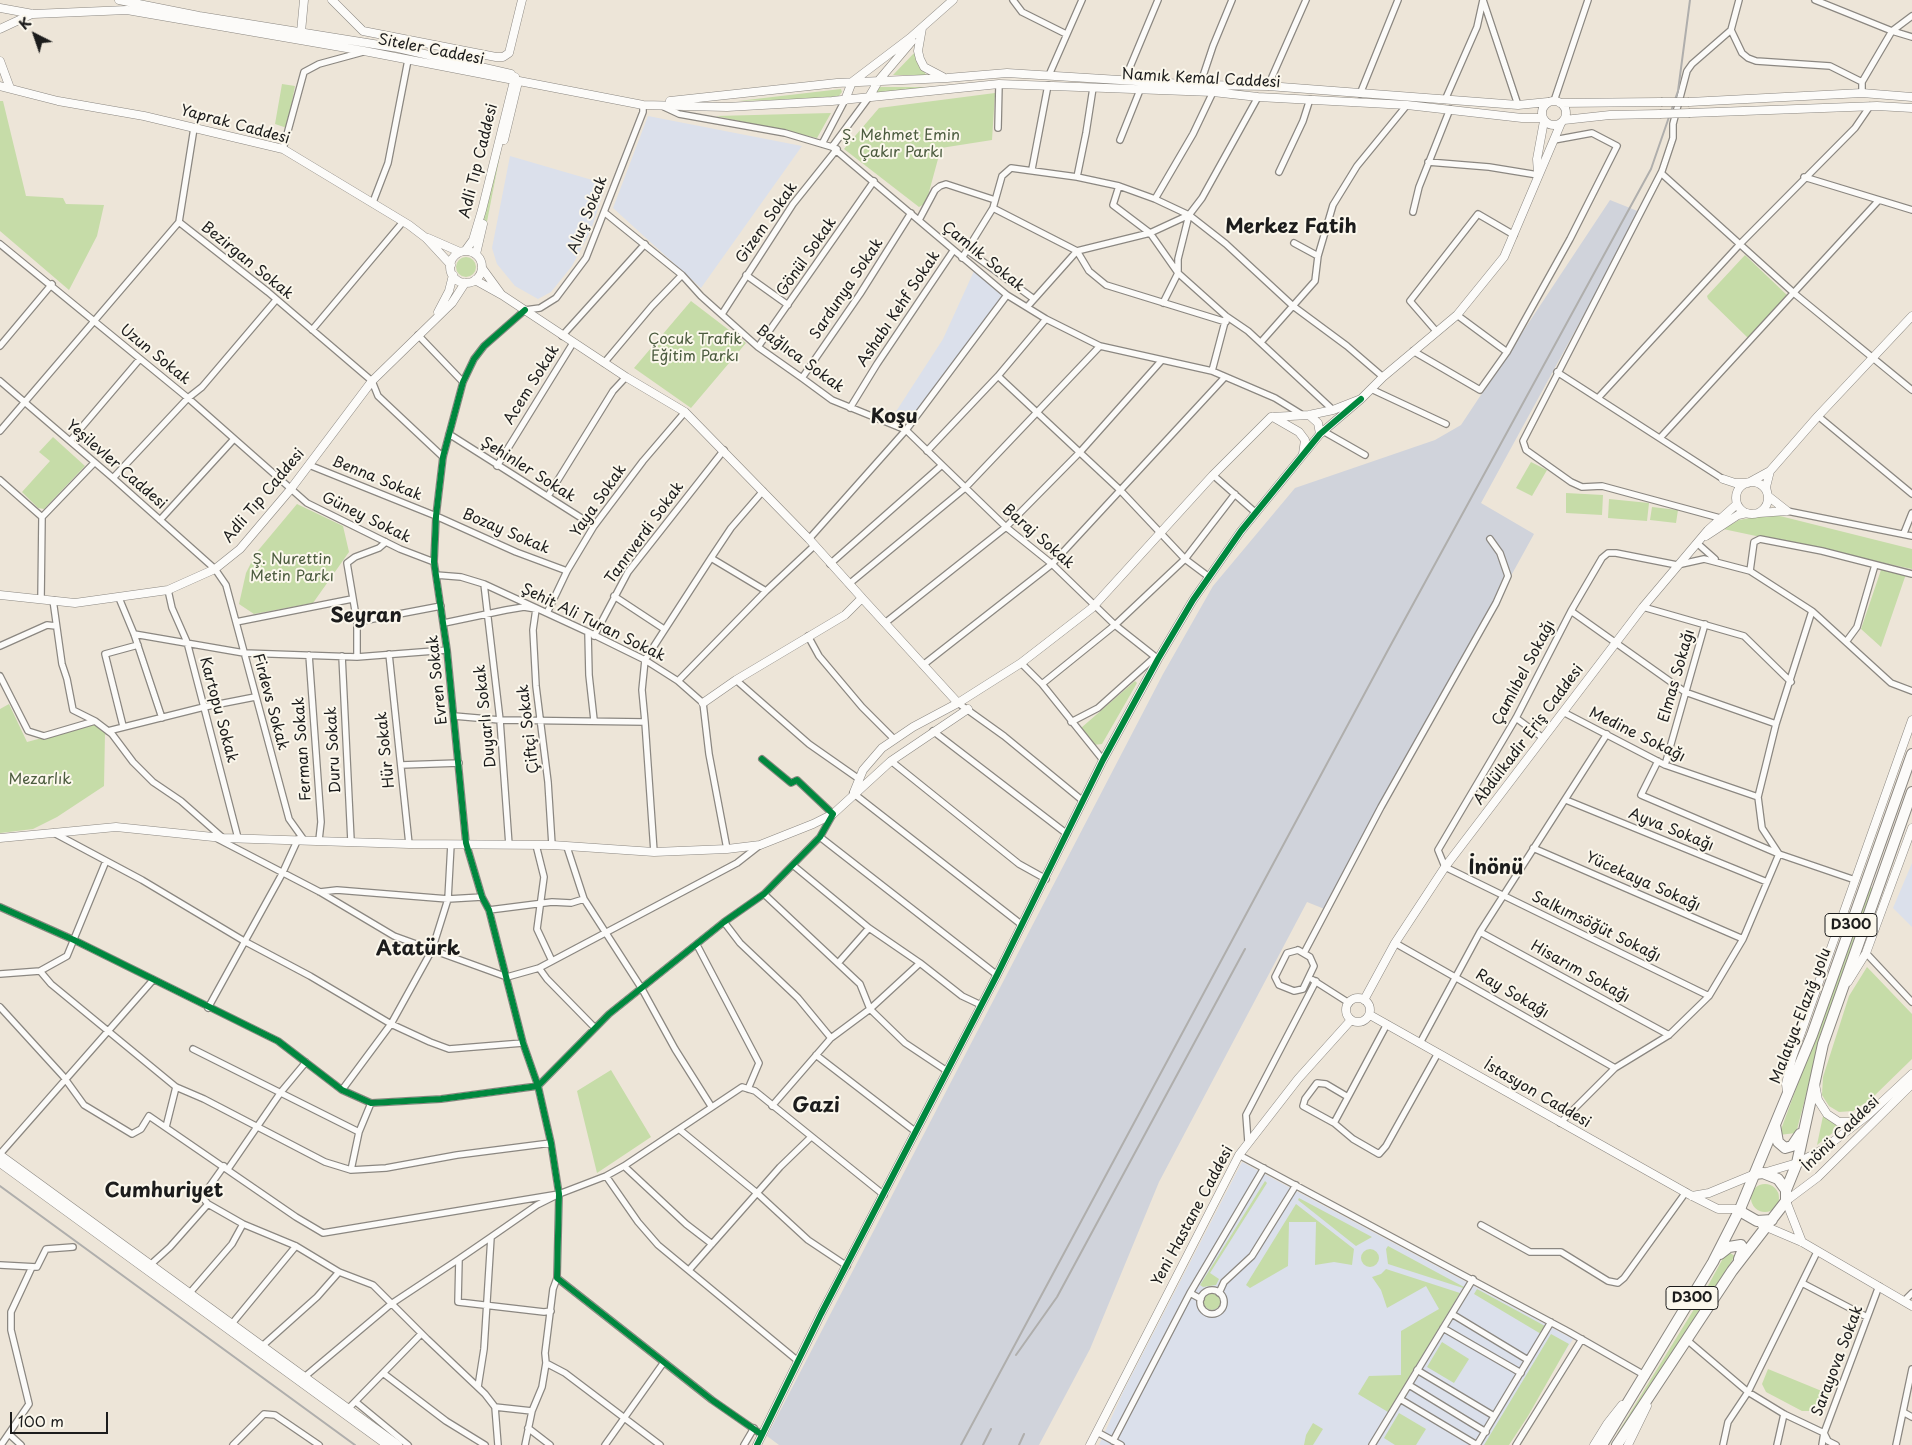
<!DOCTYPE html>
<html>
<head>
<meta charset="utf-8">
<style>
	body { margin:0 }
	#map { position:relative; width:1912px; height:1445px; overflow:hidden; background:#ede5d8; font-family:"Playpen Sans",sans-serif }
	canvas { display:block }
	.north { position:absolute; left:10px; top:10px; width:50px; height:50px; -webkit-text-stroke:4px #fbf7ec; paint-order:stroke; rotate:319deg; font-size:14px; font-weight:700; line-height:20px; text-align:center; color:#1c1c1c }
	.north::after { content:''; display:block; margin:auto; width:18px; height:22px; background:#1c1c1c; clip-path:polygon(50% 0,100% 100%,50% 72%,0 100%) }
	.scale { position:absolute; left:10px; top:1412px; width:98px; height:22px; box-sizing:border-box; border:2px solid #1c1c1c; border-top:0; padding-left:6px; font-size:15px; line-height:18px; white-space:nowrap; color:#1c1c1c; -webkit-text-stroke:4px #fbf7ec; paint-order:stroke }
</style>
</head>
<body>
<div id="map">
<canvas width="1912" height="1445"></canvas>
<div class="north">K</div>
<div class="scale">100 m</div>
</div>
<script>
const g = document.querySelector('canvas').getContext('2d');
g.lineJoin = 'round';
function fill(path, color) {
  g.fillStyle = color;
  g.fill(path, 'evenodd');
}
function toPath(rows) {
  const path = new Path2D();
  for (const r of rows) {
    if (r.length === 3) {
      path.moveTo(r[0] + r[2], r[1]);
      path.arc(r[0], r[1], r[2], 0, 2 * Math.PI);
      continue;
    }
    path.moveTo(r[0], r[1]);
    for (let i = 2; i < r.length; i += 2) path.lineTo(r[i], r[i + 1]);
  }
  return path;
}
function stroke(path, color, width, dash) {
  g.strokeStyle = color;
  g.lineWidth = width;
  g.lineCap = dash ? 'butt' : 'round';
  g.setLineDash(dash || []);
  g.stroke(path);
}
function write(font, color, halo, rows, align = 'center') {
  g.font = font + ' "Playpen Sans",sans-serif';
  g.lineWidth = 4;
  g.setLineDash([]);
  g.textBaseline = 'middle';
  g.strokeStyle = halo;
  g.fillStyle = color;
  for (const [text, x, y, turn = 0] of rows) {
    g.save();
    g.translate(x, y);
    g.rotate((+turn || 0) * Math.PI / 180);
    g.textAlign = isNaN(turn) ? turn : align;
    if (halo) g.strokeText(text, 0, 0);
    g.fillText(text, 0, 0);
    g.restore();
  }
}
fill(toPath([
	[648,116,802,146,701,288,613,208],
	[510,156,606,184,591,230,572,266,551,292,538,299,515,286,497,264,492,248],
	[974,271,1004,296,908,424,895,413,943,339],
	[1912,863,1912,927,1893,908],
	[1242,1162,1573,1339,1506,1445,1099,1445,1124,1390]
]), '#dbe0eb');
fill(toPath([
	[1610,200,1640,212,1481,503,1534,534,1327,910,1307,902,1159,1182,1090,1349,1039,1445,779,1445,767,1436,1163,674,1213,586,1295,488,1435,440,1461,425]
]), '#d0d3db');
fill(toPath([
	[916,51,926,75,893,75],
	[282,84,295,86,287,128,275,124],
	[878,87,938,87,874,96],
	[841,89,842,92,837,98,738,101],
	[995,93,992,140,941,148,926,203,919,207,844,149,879,108],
	[0,101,3,101,26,196,63,198,66,204,104,205,97,236,69,290,0,231],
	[831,113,817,138,716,116],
	[507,114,508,114,483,242,477,240],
	[1745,255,1788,296,1748,338,1708,299,1707,296],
	[466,267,10],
	[691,301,746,343,691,408,634,368],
	[53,437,85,466,44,509,38,508,22,492,50,461,39,452],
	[1531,462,1547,470,1532,496,1516,488],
	[1566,493,1603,495,1602,515,1566,513],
	[1609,499,1649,503,1647,521,1608,518],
	[297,504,343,526,349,552,313,603,254,614,239,604,246,573,256,553],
	[1652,507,1678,510,1676,523,1650,520],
	[1772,514,1912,549,1912,569,1723,529,1739,520],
	[1882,567,1906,574,1881,647,1861,629],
	[1135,681,1137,683,1102,744,1093,745,1081,728],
	[9,704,27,742,94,724,105,733,104,786,57,817,33,829,0,833,0,709],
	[1870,887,1874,889,1818,1050,1796,1133,1779,1135],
	[1867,967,1912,1014,1912,1059,1871,1099,1853,1111,1839,1112,1829,1106,1822,1095,1823,1077,1849,996],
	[611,1070,651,1137,597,1173,577,1091],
	[1823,1116,1833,1123,1843,1125,1817,1145],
	[1265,1181,1267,1183,1210,1273,1219,1279,1216,1285,1203,1287,1200,1285],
	[1765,1198,14],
	[1299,1198,1372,1237,1356,1246,1298,1200],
	[1296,1204,1354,1249,1352,1265,1334,1262,1315,1265,1316,1222,1289,1222,1288,1266,1250,1288,1246,1285],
	[1388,1246,1464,1287,1463,1288,1388,1264,1386,1249],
	[1370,1258,9],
	[1727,1251,1735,1256,1621,1436,1617,1434,1704,1293],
	[1386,1269,1460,1293,1388,1412,1358,1394,1369,1376,1401,1375,1401,1331,1439,1309,1426,1286,1387,1308,1381,1290,1372,1277,1381,1274],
	[1477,1289,1545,1326,1541,1334,1474,1294],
	[1212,1301,9],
	[1551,1334,1569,1344,1528,1416,1509,1445,1484,1445],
	[1442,1342,1469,1359,1454,1383,1427,1367],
	[1768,1369,1829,1394,1824,1406,1817,1411,1802,1411,1766,1392,1762,1384],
	[1399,1413,1426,1429,1416,1445,1395,1445,1384,1438],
	[1313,1423,1323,1429,1313,1445,1304,1445,1306,1435]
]), '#c6dca8');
const street = toPath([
	[1013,0,1022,12,1066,34],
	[1483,0,1518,105],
	[1739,0,1731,30,1742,53,1748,58,1756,61,1830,66,1862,82],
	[1815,0,1892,31,1862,82,1862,93],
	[1892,31,1912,16],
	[1892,31,1912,37],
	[1049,75,1082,0],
	[1125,79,1158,0],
	[1200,85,1213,46,1232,0],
	[1268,86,1306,0],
	[1360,94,1398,0],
	[1445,100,1477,27,1483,0],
	[1554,101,1588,0],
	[643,105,643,112,586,258,556,298,540,308,525,310,484,346,474,359,463,382,443,457,436,516,434,562,447,650,466,843,482,897,489,910,523,1043,538,1086,551,1143,559,1194,557,1278,712,1400,761,1434],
	[664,107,679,114,785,133,832,147,1007,295,1046,319,1100,346,1212,371,1275,398,1301,414],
	[194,128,179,222,268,292,372,381,378,396,443,457],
	[998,128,999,84],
	[1120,140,1140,90],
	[822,144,845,100],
	[832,147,869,97],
	[283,149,304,72,319,64,363,52],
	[1428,162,1489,167,1538,175],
	[1032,169,1048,85],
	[1279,172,1303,121,1310,99],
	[1661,173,1795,294,1912,390],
	[1077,177,1086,133,1093,88],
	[1804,177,1912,210],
	[1119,186,1113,205,1150,233,1178,273,1226,316,1248,331,1333,410],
	[1155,199,1193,134,1213,92],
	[373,202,388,163,408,60],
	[993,208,1077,251,1089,271,1106,285,1226,322],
	[604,212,682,275,701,296,758,347,802,378,832,400,906,430,809,539],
	[1413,212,1419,187,1450,109],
	[919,220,935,190,940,186,946,184,995,200],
	[1294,243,1318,256],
	[0,244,188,398,307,503,400,549,434,562],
	[967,250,1034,299],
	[962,258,993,208,1002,176,1011,168,1077,177,1119,186,1155,199,1189,215,1226,244,1293,306,1347,346,1383,377],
	[746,275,788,305],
	[1007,295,906,430,1006,527,1052,564,1115,625,1158,659],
	[1163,303,1178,273,1178,259,1189,215],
	[1028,306,1077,251,1150,233,1189,215,1202,198,1258,97],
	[722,314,793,204,837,149],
	[1457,315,1507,352],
	[1046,319,998,376,1120,490,1185,559,1209,577],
	[312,330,402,223],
	[1436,331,1410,301,1478,214,1514,235],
	[418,335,463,382],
	[562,336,645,244],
	[1261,342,1315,281,1318,256,1333,205,1357,166,1407,105],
	[0,346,52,284],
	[758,347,874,181],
	[1413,351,1480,390,1507,352,1570,239,1617,146,1592,133,1554,140],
	[604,363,652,306,682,275],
	[1212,371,1226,318],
	[1557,372,1723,479],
	[802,378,860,294,911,213],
	[0,381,113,478,215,569,226,585,289,819,304,840],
	[1371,389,1446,424],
	[1598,398,1741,243,1855,128,1870,106],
	[850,408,877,364,953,251],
	[1818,416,1912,494],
	[0,431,179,222],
	[1323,431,1365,455],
	[449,434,594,526],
	[1660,438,1879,200],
	[70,441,139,360],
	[927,451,998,376],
	[309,465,436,516,516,552,567,571],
	[497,466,573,343],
	[1213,475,1256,513],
	[113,478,188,398,202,387,276,300],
	[0,480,42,517],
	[548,496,613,391,626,377],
	[1787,511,1912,536],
	[1720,518,1602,486,1582,487,1571,482,1526,450,1523,441,1662,171,1673,138,1673,124,1687,71,1692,64,1731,30],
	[160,520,234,439],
	[1904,533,1912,513],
	[1697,543,1715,559],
	[711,558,766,591,814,546],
	[830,564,942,465],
	[1750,571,1754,542,1760,539,1822,551,1912,574],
	[436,575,461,577,484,584,588,632,645,660,678,681,703,703,709,754,727,849],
	[484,584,500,720,509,845],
	[849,584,965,488,1100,346],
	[168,590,172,608,187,642,238,838],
	[614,596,664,629],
	[119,598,134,634,162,718],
	[41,599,42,517,94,463],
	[53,600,62,664,67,679,73,710,95,721],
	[1643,607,1744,636,1791,682],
	[1571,611,1685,692,1776,724],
	[547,613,567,571,594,526,643,461,685,412],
	[236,622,352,599],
	[357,622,441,606],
	[444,623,506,610,524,607,536,609,533,630,536,686,548,782,552,845],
	[885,623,1006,527,1081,451,1162,360],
	[588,632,589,675,594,720],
	[134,634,244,653,357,657,447,650],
	[594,636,628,572,724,450],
	[808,636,819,656,862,707,894,739],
	[1846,642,1857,627,1875,565],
	[0,646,47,625,56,626],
	[389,654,409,844],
	[309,655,321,822,319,840],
	[342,656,351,841],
	[357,657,357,622,347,563,355,557,379,548,386,542],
	[1021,663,1042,684,1103,760],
	[923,665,1052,564,1225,377],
	[0,676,28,731,44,736,95,721,112,734,133,762,153,782,181,801,223,838],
	[736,680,809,744,859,779],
	[678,681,766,591],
	[1042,684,1115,625,1185,559,1235,494],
	[958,703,1004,736,1083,801],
	[1563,712,1665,765,1758,797],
	[454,716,500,720,645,722,642,690,645,660,711,558,731,528,763,491],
	[1516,718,1543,738],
	[645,722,654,852],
	[1071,722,1098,708,1155,657],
	[123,726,105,654,138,645],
	[108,731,204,707,255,697],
	[933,731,1067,834],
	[891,761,1019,864,1046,879],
	[1658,761,1641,795,1779,854,1855,880],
	[401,765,459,763],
	[1665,765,1705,624],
	[853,793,1022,925],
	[1566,800,1767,882],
	[54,833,142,880,244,941,310,976,391,1024,430,1042,449,1049,523,1043],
	[820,837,997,975],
	[218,839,320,892,394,936,507,977,539,968,737,863,760,845],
	[536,845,544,877,537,929,552,961],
	[567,847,584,899,642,989,675,1049,711,1106],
	[1533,848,1743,939],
	[794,866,869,928,920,963],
	[320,892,337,890,448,899,482,897],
	[764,894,860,984,870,1009,831,1038],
	[0,907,74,940,278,1041,342,1090,371,1103,441,1099,538,1086,609,1014,724,922,764,894,820,837,833,814,797,780,791,783,762,759],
	[489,910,552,902,571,903,584,899],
	[724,922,740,943,798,998,831,1038,772,1106],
	[1480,932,1669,1035],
	[1395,943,1615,1068],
	[697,945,759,1063,748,1089],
	[1298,950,1310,957,1314,966,1303,989,1294,991,1279,985,1275,977,1287,953,1298,950],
	[1304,953,1381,807,1496,603,1508,576,1500,553,1490,539],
	[1866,953,1912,1002],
	[839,962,869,928],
	[539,968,547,979,595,1028],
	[40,971,51,984,176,1087,204,1099,325,1162,351,1170,386,1168,457,1155,551,1143],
	[0,974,40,971,67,956,106,861],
	[1313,980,1349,1003],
	[1709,996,1445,867,1438,850,1516,718,1571,611,1602,558,1608,553,1616,553,1677,565,1704,559,1750,571,1812,611,1891,683,1912,691],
	[0,1007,63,1076,84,1105,132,1134,141,1129,149,1116,296,1217,323,1233,559,1194],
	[208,1008,282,874,298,839],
	[1387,1024,1348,1097,1326,1084,1317,1083,1305,1099,1303,1106,1334,1123,1353,1139,1379,1154,1386,1146,1438,1053],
	[1420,1043,1480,932,1607,734],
	[193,1049,359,1132],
	[816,1055,916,1132],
	[947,1071,905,1043,870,1009,920,963,962,996,981,1005],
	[342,1090,391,1024,432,950,448,899,451,844],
	[1334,1123,1348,1097],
	[1560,1123,1615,1068,1669,1035,1709,996,1743,939,1779,854,1762,828,1758,797,1776,724,1812,611],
	[166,1127,176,1087],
	[680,1130,757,1193,808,1240,847,1266],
	[1248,1142,1246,1115,1316,981],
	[0,1154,153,980],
	[1239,1155,1569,1332,1646,1376],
	[624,1166,686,1224,712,1244],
	[228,1169,281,1092,306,1062],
	[351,1170,359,1132,371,1103],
	[606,1176,638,1222,658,1245,798,1361],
	[208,1204,202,1197,224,1166],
	[1481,1225,1530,1252,1561,1252,1608,1281,1618,1283,1624,1278,1686,1192],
	[491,1237,537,1205,559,1194,606,1176,624,1166,742,1087,755,1091,884,1195],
	[459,1259,491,1237,484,1349,478,1387],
	[0,1265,37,1267,46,1249,73,1247],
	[149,1266,170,1247,208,1204,243,1224,296,1246,339,1272,373,1285,427,1339,485,1394,495,1407,498,1445],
	[689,1270,780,1167,811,1137],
	[1802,1283,1867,1317],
	[1212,1302,12],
	[1219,1293,1224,1282,1252,1256,1296,1185],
	[188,1295,232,1244,243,1224],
	[1201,1299,1190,1293,1264,1168],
	[1904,1301,1912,1293],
	[1452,1314,1528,1360],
	[230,1326,296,1246],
	[1443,1328,1521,1373],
	[1687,1340,1748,1392,1784,1414,1824,1433,1828,1441,1836,1445],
	[260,1348,317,1297,339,1272],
	[546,1363,565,1373,660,1445],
	[1417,1370,1494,1416],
	[383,1373,446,1421,485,1445],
	[302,1379,391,1304,459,1259,458,1302,544,1312,551,1311],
	[1409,1385,1486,1432],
	[1400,1399,1477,1445],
	[356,1402,408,1445],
	[495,1407,532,1411],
	[347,1410,421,1334],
	[1903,1412,1912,1417],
	[528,1428,550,1445],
	[1097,1432,1121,1445],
	[9,1434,21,1445],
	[1113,1441,1190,1293],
	[1,1445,29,1404,11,1330,11,1312,32,1267],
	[233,1445,264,1414,275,1415,319,1445],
	[525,1445,532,1411,542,1387,546,1363,545,1353,553,1289,557,1278],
	[605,1445,664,1362],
	[744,1445,754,1428],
	[1372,1445,1473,1279],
	[1477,1445,1551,1322],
	[1516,1445,1582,1339],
	[1723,1445,1728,1422,1748,1392,1817,1252],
	[1777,1445,1784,1414],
	[1822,1445,1824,1433,1879,1286],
	[1896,1445,1912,1369]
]);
const secondary = toPath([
	[119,0,199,16,398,48,511,74],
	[332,0,363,31,496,57,503,57,509,53,522,0],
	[0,8,33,14,127,10,364,51,643,105,727,107,832,101,999,84,1213,92,1258,97,1407,105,1522,118,1542,118],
	[922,28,918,51,920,59,924,67,943,77],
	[0,29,32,14],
	[301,32,304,0],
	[0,61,10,88],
	[0,86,58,101,144,116,283,149,409,225,426,238,451,265],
	[869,97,879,80,912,41],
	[845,100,852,82,910,38,953,0],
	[1554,113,12],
	[670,101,837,83,947,78,1007,73,1200,85,1268,86,1518,105,1548,102],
	[1689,102,1862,93,1912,97],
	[1560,103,1661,102],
	[1690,113,1877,106,1912,108],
	[1564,120,1610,115,1660,114],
	[504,140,517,86],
	[1538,173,1537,159,1544,121],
	[428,238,460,252],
	[465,251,473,240,482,210,515,77],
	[466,267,16],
	[476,254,483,224],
	[482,268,501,294],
	[475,280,502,295,626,377,685,412,809,539,862,598],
	[438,312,449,291,453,275],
	[1309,415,1318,423,1320,434],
	[1273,417,1299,432,1305,440,1303,454],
	[1770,471,1766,487,1768,496,1787,511],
	[1723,479,1735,483,1748,483,1770,471,1818,416,1912,316],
	[1752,498,16],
	[1759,513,1787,511],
	[1706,536,1738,515,1747,513],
	[0,595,75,603,168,590,215,569,240,549,290,490,372,381,452,303,465,283],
	[703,703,736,680,845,615,862,598,958,703],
	[854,792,863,770,882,748,913,727,958,703,1021,663,1092,608,1213,475,1271,417,1309,415,1333,410,1361,399,1383,377,1457,315,1504,257,1561,123],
	[0,838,116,827,223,838,409,844,552,845,654,852,727,849,760,845,813,824,833,814,891,761,968,709],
	[1848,982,1866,953,1912,828],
	[1358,1010,12],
	[1364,1000,1395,943,1445,867,1643,607,1708,530,1737,504],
	[1370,1015,1692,1196,1718,1209,1740,1209],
	[1815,1084,1818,1100,1827,1114,1839,1122,1852,1122,1859,1119],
	[1787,1092,1786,1084,1792,1058,1912,720],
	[0,1155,398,1445],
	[0,1163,387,1445],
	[1763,1173,1797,1163,1822,1150,1868,1115,1912,1074],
	[1692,1196,1709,1193,1755,1174],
	[1762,1225,1802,1242,1912,1306],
	[1802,1242,1786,1201,1818,1177,1912,1084],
	[757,1445,821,1314,997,975,1103,760,1158,659,1193,600,1241,531,1320,434,1361,399],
	[1090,1445,1239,1155,1298,1079,1351,1020],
	[1594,1445,1607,1424,1622,1405],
	[1628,1445,1647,1406]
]);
const highway = toPath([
	[1775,1125,1778,1142,1785,1148,1792,1146,1800,1134],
	[1786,1190,1797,1163,1823,1044,1912,792],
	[1740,1209,1743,1213,1757,1221,1772,1220],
	[1720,1254,1729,1247,1741,1245,1743,1249,1739,1259],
	[1602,1445,1713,1262,1740,1209,1812,1035,1912,754],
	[1617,1445,1732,1271,1786,1201,1786,1190,1778,1179,1763,1173,1755,1174]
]);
stroke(street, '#8b8781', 8);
stroke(secondary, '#8b8781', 9);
stroke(highway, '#8b8781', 12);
stroke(street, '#fcfbf9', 5.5);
stroke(secondary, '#fcfbf9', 8);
stroke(highway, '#fcfbf9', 10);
stroke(toPath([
	[0,1186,355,1445],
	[1016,1355,1057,1297,1245,949],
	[961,1445,1388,650,1651,169,1678,91,1690,0],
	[983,1445,991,1429],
	[1019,1445,1024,1434]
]), '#afaeac', 2);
const secondaryBridge = toPath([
	[1661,102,1689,102],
	[1660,114,1690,113]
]);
stroke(secondaryBridge, '#8b8781', 9, []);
stroke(secondaryBridge, '#fcfbf9', 8);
stroke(toPath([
	[525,310,484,346,474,359,463,382,443,457,436,516,434,562,447,650,466,843,482,897,489,910,523,1043,538,1086,551,1143,559,1194,557,1278,712,1400,761,1434],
	[0,907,74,940,278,1041,342,1090,371,1103,441,1099,538,1086,609,1014,724,922,764,894,820,837,833,814,797,780,791,783,762,759],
	[757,1445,821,1314,997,975,1103,760,1158,659,1193,600,1241,531,1320,434,1361,399]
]), '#00873e', 6);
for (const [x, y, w] of [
	[1851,925,52],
	[1692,1298,52]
]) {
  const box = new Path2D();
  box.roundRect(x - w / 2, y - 11.5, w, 23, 4);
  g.fillStyle = '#fbf7ec';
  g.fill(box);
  stroke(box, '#1c1c1c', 1);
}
write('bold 14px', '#1c1c1c', null, [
	["D300",1851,925],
	["D300",1692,1298]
]);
write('15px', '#1c1c1c', '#fbf7ec', [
	["Siteler Caddesi",431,50,11],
	["Namık Kemal Caddesi",1201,79,3],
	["Yaprak Caddesi",235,125,15],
	["Adli Tıp Caddesi",479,161,-76],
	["Aluç Sokak",588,215,-68],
	["Gizem Sokak",767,223,-55],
	["Gönül Sokak",807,257,-55],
	["Çamlık Sokak",983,257,39],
	["Bezirgan Sokak",247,261,39],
	["Sardunya Sokak",847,289,-56],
	["Ashabı Kehf Sokak",899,309,-56],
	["Uzun Sokak",155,355,39],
	["Bağlıca Sokak",800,359,36],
	["Acem Sokak",532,385,-58],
	["Yeşilevler Caddesi",116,465,41],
	["Şehinler Sokak",528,470,32],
	["Benna Sokak",377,479,22],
	["Adli Tıp Caddesi",264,496,-50],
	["Yaya Sokak",599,501,-55],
	["Güney Sokak",366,518,26],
	["Bozay Sokak",506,532,23],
	["Tanrıverdi Sokak",645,533,-54],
	["Baraj Sokak",1038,537,41],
	["Şehit Ali Turan Sokak",593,623,26],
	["Çamlıbel Sokağı",1524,673,-62],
	["Elmas Sokağı",1677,676,-74],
	["Evren Sokak",438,680,-96],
	["Firdevs Sokak",270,702,75],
	["Kartopu Sokak",218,710,75],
	["Duyarlı Sokak",486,716,-96],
	["Çiftçi Sokak",529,729,-97],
	["Abdülkadir Eriş Caddesi",1529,735,-53],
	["Medine Sokağı",1637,735,26],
	["Ferman Sokak",303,749,-94],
	["Duru Sokak",334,750,-93],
	["Hür Sokak",386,750,-96],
	["Ayva Sokağı",1671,830,22],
	["Yücekaya Sokağı",1643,882,24],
	["Salkımsöğüt Sokağı",1596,927,26],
	["Hisarım Sokağı",1580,972,29],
	["Ray Sokağı",1512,994,30],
	["Malatya-Elazığ yolu",1801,1016,-69],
	["İstasyon Caddesi",1537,1094,30],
	["İnönü Caddesi",1841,1134,-44],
	["Yeni Hastane Caddesi",1193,1216,-62],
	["Sarayova Sokak",1838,1361,-69]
]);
write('15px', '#4c5c3f', '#fbf7ec', [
	["Ş. Mehmet Emin",901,136],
	["Çakır Parkı",901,153],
	["Çocuk Trafik",695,340],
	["Eğitim Parkı",695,357],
	["Ş. Nurettin",292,560],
	["Metin Parkı",292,577],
	["Mezarlık",40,780]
]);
write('bold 20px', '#1c1c1c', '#fbf7ec', [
	["Merkez Fatih",1291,227],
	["Koşu",894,417],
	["Seyran",366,616],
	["İnönü",1496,868],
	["Atatürk",418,949],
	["Gazi",816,1106],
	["Cumhuriyet",164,1191]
]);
</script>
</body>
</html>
